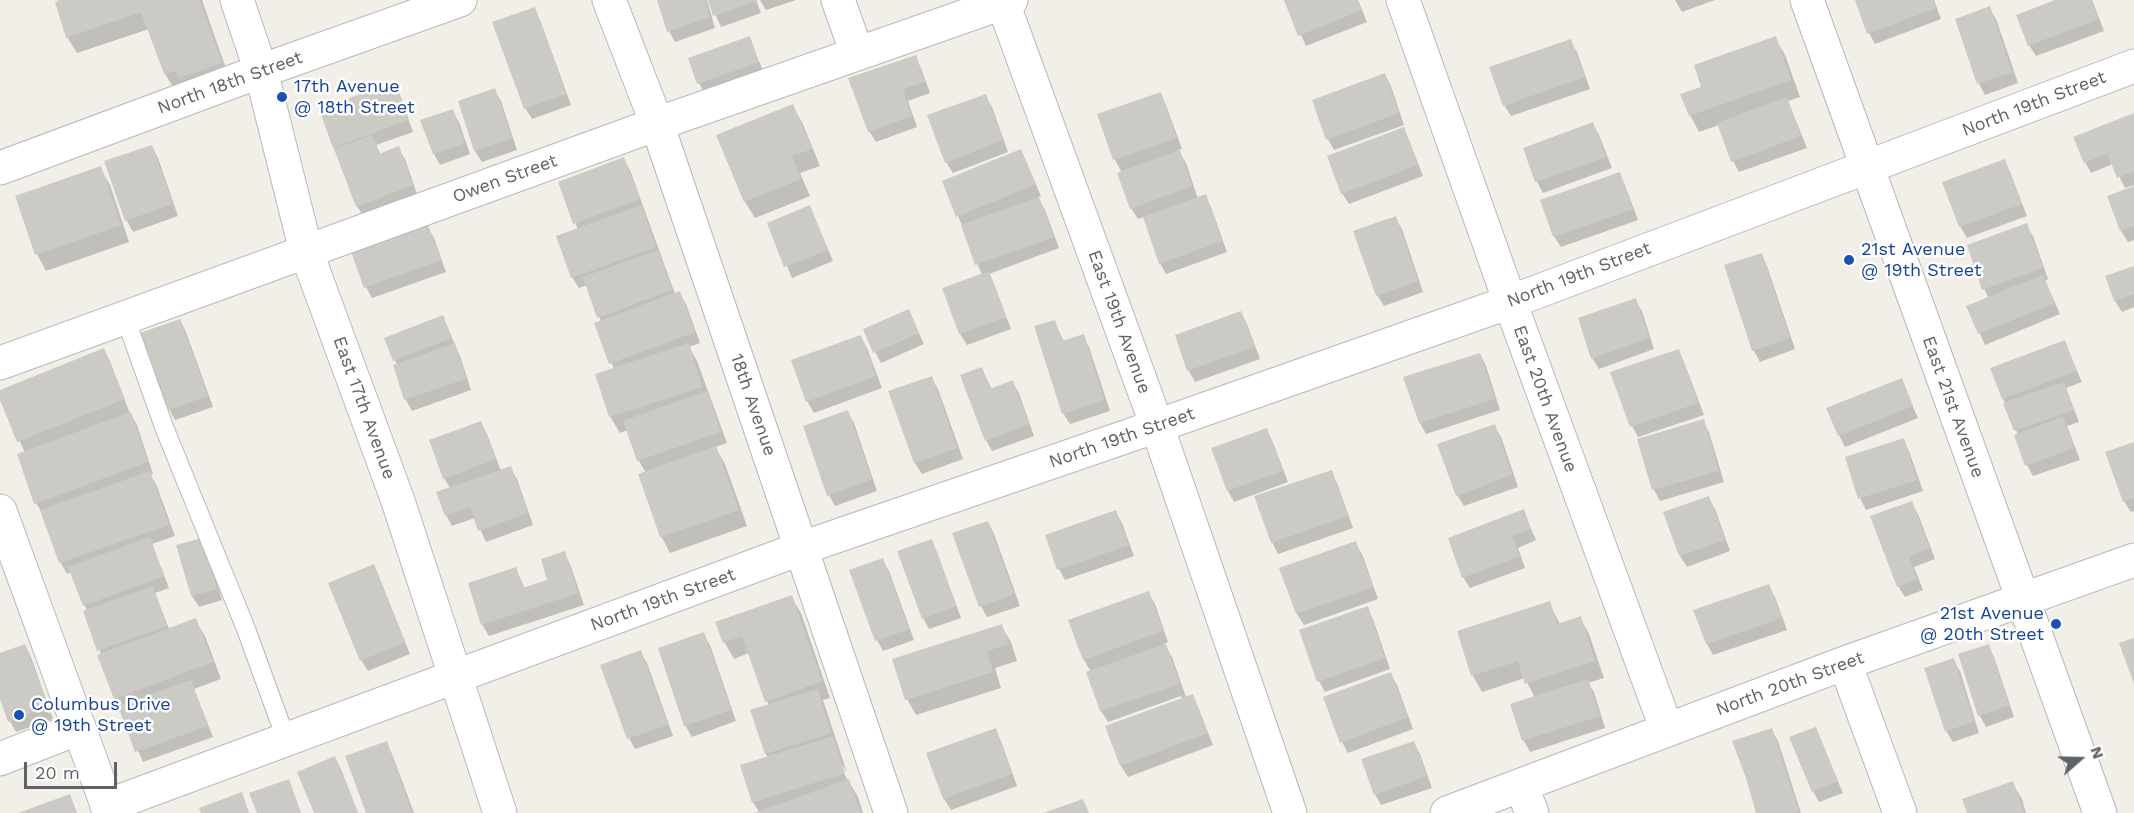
<!DOCTYPE html>
<html>
<head>
<meta charset="utf-8">
<style>
	body { margin:0 }
	#map { position:relative; width:2134px; height:813px; overflow:hidden; background:#f1efe8; font-family:"Work Sans",sans-serif }
	canvas { display:block }
	.north { position:absolute; left:2050px; top:729px; width:60px; height:60px; -webkit-text-stroke:4px #fff; paint-order:stroke; rotate:70deg; font-size:16px; font-weight:700; line-height:24px; text-align:center; color:#5f6368 }
	.north::after { content:''; display:block; margin:auto; width:21px; height:27px; background:#5f6368; clip-path:polygon(50% 0,100% 100%,50% 72%,0 100%) }
	.scale { position:absolute; left:24px; top:762px; width:93px; height:27px; box-sizing:border-box; border:3px solid #5f6368; border-top:0; padding-left:8px; font-size:18px; line-height:21px; white-space:nowrap; color:#5f6368; -webkit-text-stroke:4px #fff; paint-order:stroke }
</style>
</head>
<body>
<div id="map">
<canvas width="2134" height="813"></canvas>
<div class="north">N</div>
<div class="scale">20 m</div>
</div>
<script>
const g = document.querySelector('canvas').getContext('2d');
g.lineJoin = 'round';
function fill(path, color) {
  g.fillStyle = color;
  g.fill(path, 'evenodd');
}
function toPath(rows) {
  const path = new Path2D();
  for (const r of rows) {
    path.moveTo(r[0], r[1]);
    for (let i = 2; i < r.length; i += 2) path.lineTo(r[i], r[i + 1]);
  }
  return path;
}
function stroke(path, color, width, dash) {
  g.strokeStyle = color;
  g.lineWidth = width;
  g.lineCap = dash ? 'butt' : 'round';
  g.setLineDash(dash || []);
  g.stroke(path);
}
function write(font, color, halo, rows, align = 'center') {
  g.font = font + ' "Work Sans",sans-serif';
  g.lineWidth = 5;
  g.setLineDash([]);
  g.textBaseline = 'middle';
  g.strokeStyle = halo;
  g.fillStyle = color;
  for (const [text, x, y, turn = 0] of rows) {
    g.save();
    g.translate(x, y);
    g.rotate((+turn || 0) * Math.PI / 180);
    g.textAlign = isNaN(turn) ? turn : align;
    if (halo) g.strokeText(text, 0, 0);
    g.fillText(text, 0, 0);
    g.restore();
  }
}
fill(toPath([
	[64,0,202,0,230,80,175,90,165,74,149,29,77,53,67,37],
	[658,0,707,0,715,28,675,42,669,31],
	[709,0,756,0,761,13,721,27],
	[760,0,796,0,766,10],
	[1285,0,1358,0,1367,22,1306,46],
	[1675,0,1715,0,1682,12],
	[1856,0,1934,0,1941,19,1875,44,1869,33],
	[2059,0,2092,0,2104,31,2036,56,2029,45],
	[534,8,540,20,571,105,532,119,525,108],
	[1989,8,1996,19,2018,83,1985,95,1979,84,1956,20],
	[749,38,764,73,705,94,699,83],
	[1775,38,1785,55,1800,97,1788,101,1807,148,1739,172,1733,161,1719,125,1699,132,1690,115,1703,88],
	[1570,41,1577,52,1590,89,1511,116,1504,105],
	[915,57,921,68,930,93,908,101,917,127,876,142,869,131],
	[1385,75,1391,86,1404,125,1334,150,1328,139],
	[393,84,400,95,413,132,376,145,381,155,398,148,405,159,418,197,364,217,357,206,334,147],
	[494,90,501,101,517,150,482,162,475,151,460,102],
	[1160,94,1166,105,1182,149,1178,150,1186,163,1198,199,1205,196,1211,207,1227,252,1166,274,1160,263,1144,217,1138,219,1131,208,1122,173,1115,160,1099,115],
	[985,96,992,107,1008,152,953,173,946,162],
	[792,106,802,122,820,166,800,173,810,196,755,218,745,202,718,136],
	[452,111,459,122,470,154,440,165,434,154,422,121],
	[2134,114,2134,185,2125,188,2113,164,2091,173,2085,162],
	[1593,124,1599,135,1612,168,1543,193,1537,182,1525,149],
	[1403,129,1409,140,1423,176,1349,204,1342,193],
	[152,147,158,158,178,216,133,232,127,221,106,162],
	[1021,151,1041,196,1038,197,1045,210,1059,248,989,274,994,284,1011,329,967,345,960,334,944,289,982,275,958,216],
	[623,159,630,170,675,294,679,293,686,304,700,343,689,347,697,361,727,443,715,447,725,464,747,526,670,553,661,536,646,473,639,461,628,430,620,433,610,416,614,369,596,324,601,321,587,285,579,288,572,277,578,230,560,183],
	[2004,161,2010,172,2027,216,1967,238,1960,226,1944,183],
	[100,168,110,185,129,242,46,271,37,254],
	[1619,174,1625,185,1638,220,1561,247,1554,236],
	[2134,188,2134,240,2128,242,2121,231,2109,197],
	[810,207,833,261,792,278,769,223],
	[1395,218,1402,229,1423,292,1384,306,1377,295],
	[2026,225,2033,236,2048,279,2045,281,2060,314,1985,345,1968,307,1989,298,1984,289],
	[427,226,434,238,446,272,372,298,366,287],
	[1761,254,1767,266,1795,349,1760,362,1754,351,1726,266],
	[2134,268,2134,307,2122,312,2115,301,2107,277],
	[1635,300,1642,311,1654,349,1599,369,1592,358],
	[908,310,924,344,881,363,875,352],
	[1241,312,1247,324,1260,359,1195,382,1189,371,1177,336],
	[443,317,460,356,471,390,412,411,406,400,395,366,397,365,386,339],
	[180,320,186,332,213,407,175,420,169,409],
	[1054,321,1064,342,1083,336,1089,347,1110,411,1070,424,1063,413],
	[861,337,867,348,882,388,814,413,807,401],
	[2064,342,2082,382,2066,388,2079,422,2067,426,2080,460,2033,476,2027,465,2018,435,2003,398],
	[103,350,110,361,129,411,137,425,153,474,150,475,156,484,175,536,152,544,169,588,155,593,169,629,195,620,205,636,221,679,194,689,213,737,143,762,115,698,87,611,72,572,67,574,61,563,43,514,36,503,25,453,0,396,0,392],
	[1678,350,1684,362,1704,415,1638,437,1632,426],
	[1480,354,1486,366,1500,410,1426,434,1420,423,1405,378],
	[982,369,992,390,1012,382,1019,393,1034,436,992,451,986,440],
	[931,378,938,389,963,459,922,474,915,463],
	[1901,380,1918,418,1845,447,1839,435],
	[847,412,854,423,877,491,835,506,829,495],
	[1703,421,1709,432,1724,482,1660,501,1654,490,1639,440],
	[481,423,487,434,501,471,510,468,517,479,533,525,486,542,475,518,452,526,446,515,450,488,444,478],
	[1494,426,1501,437,1518,487,1464,506,1457,495],
	[1266,429,1272,440,1288,482,1234,502,1228,491,1213,449],
	[1903,440,1909,451,1923,491,1866,510,1860,498,1847,458],
	[2134,443,2134,511,2131,512,2124,501],
	[1331,472,1337,483,1353,528,1278,554,1272,542],
	[1708,498,1715,509,1730,551,1687,567,1680,556],
	[1911,503,1918,514,1935,559,1914,567,1923,590,1905,597,1898,586],
	[1523,511,1536,540,1518,548,1525,568,1470,588,1463,577],
	[1115,512,1122,523,1134,556,1065,580,1059,569],
	[988,522,994,534,1020,606,987,617,981,606],
	[931,541,937,552,961,618,929,629,923,618],
	[1355,543,1362,554,1378,599,1304,625,1297,614,1281,569],
	[178,546,208,551,222,600,199,607,192,596],
	[564,553,570,564,584,605,489,636,482,624,516,569,525,589,549,581],
	[882,560,889,571,914,640,883,651,877,640],
	[373,566,379,577,410,654,368,671,361,660],
	[1768,586,1775,597,1787,630,1713,655,1707,644,1695,611],
	[1148,593,1155,604,1168,642,1164,644,1172,657,1186,697,1192,695,1198,707,1213,745,1128,777,1121,766,1107,727,1182,699,1181,696,1108,722,1101,711,1088,673,1091,672,1084,660],
	[791,597,801,613,830,698,823,700,847,773,843,766,840,767,858,797,863,813,757,813,759,812,753,802,768,758,766,754,769,706,749,653,734,659,725,643,717,623],
	[1549,603,1560,624,1580,618,1589,634,1604,678,1588,683,1594,692,1605,728,1530,752,1524,741,1512,705,1535,698,1525,678,1482,692,1473,676,1459,632],
	[1367,608,1373,619,1390,669,1325,692,1319,681],
	[1001,626,1011,642,1017,661,995,668,1001,688,916,715,907,699],
	[703,634,710,645,736,721,692,737,685,725],
	[25,645,31,657,53,719,16,732,10,721,0,694,0,654],
	[1988,646,1994,657,2014,717,1986,727,1980,716,1960,655],
	[640,652,647,663,673,736,635,749,629,738],
	[1953,660,1960,671,1979,733,1953,742,1946,731],
	[1390,674,1397,685,1413,729,1348,753,1342,742],
	[1771,729,1778,741,1801,813,1758,813],
	[1815,729,1843,793,1819,802,1813,791],
	[995,730,1001,741,1017,786,951,810,944,799,928,754],
	[386,743,392,754,414,813,367,813],
	[1414,743,1420,754,1432,788,1381,805,1375,794],
	[335,758,341,769,358,813,316,813],
	[2012,783,2022,799,2026,813,1969,813]
]), '#0003');
fill(toPath([
	[59,0,200,0,222,63,179,78,176,71,164,74,141,12,66,38,55,2],
	[657,0,705,0,710,17,667,32],
	[708,0,759,0,713,16],
	[1284,0,1357,0,1362,10,1298,36],
	[1855,0,1933,0,1936,8,1867,34],
	[2055,0,2091,0,2098,19,2028,46,2016,15],
	[1990,6,2012,72,1977,84,1955,19],
	[535,7,566,94,524,109,492,22],
	[750,36,759,62,697,84,688,58],
	[1776,36,1791,80,1689,116,1680,94,1701,87,1694,65],
	[1571,39,1585,77,1503,106,1489,67],
	[916,55,925,82,903,89,912,116,868,132,848,78],
	[1385,73,1399,113,1326,140,1312,100],
	[394,82,408,120,333,148,319,109],
	[495,88,512,138,474,151,458,101],
	[1161,92,1177,138,1113,160,1097,114],
	[986,94,1003,140,945,163,927,115],
	[1787,97,1801,136,1731,162,1717,123],
	[793,104,812,149,792,156,801,179,744,202,716,135],
	[453,109,465,143,433,154,420,120],
	[2134,113,2134,171,2117,178,2107,153,2084,163,2073,137],
	[1593,122,1606,157,1535,182,1523,148],
	[1404,127,1418,165,1341,194,1327,156],
	[372,135,379,154,399,146,413,185,356,207,334,149],
	[152,145,173,204,125,221,104,161],
	[1021,149,1036,184,956,217,942,181],
	[1180,150,1192,186,1130,209,1117,173],
	[624,157,640,199,573,224,558,182],
	[2005,159,2022,204,1959,227,1942,182],
	[101,166,121,225,35,255,15,196],
	[1620,172,1633,209,1553,237,1540,200],
	[2134,186,2134,226,2120,231,2107,196],
	[1206,194,1222,241,1159,264,1143,217],
	[1039,197,1054,237,975,265,961,225],
	[642,205,656,247,571,278,556,236],
	[810,205,828,250,784,267,767,223],
	[1396,216,1418,281,1376,296,1353,231],
	[2027,223,2043,268,1982,290,1967,245],
	[428,225,441,260,364,288,351,252],
	[658,250,672,290,597,318,583,277],
	[1762,253,1790,338,1752,351,1724,265],
	[2134,266,2134,294,2114,301,2105,276],
	[989,271,1006,317,959,334,942,288],
	[2043,275,2055,303,1978,334,1966,306],
	[680,291,695,332,609,364,594,323],
	[1636,298,1649,338,1591,359,1578,318],
	[909,309,919,333,873,353,863,329],
	[1241,311,1255,347,1187,371,1175,335],
	[443,315,452,338,393,361,384,338],
	[180,319,208,396,168,410,140,333],
	[1055,320,1062,341,1084,334,1104,400,1062,414,1034,326],
	[861,335,876,376,806,402,791,360],
	[2065,340,2077,371,2002,399,1990,368],
	[455,343,466,379,404,400,393,365],
	[689,343,702,387,609,417,595,374],
	[104,348,125,399,17,442,0,400,0,390],
	[1679,349,1698,403,1630,427,1610,372],
	[1480,353,1495,399,1419,423,1403,377],
	[982,367,990,389,1013,380,1029,424,985,441,960,375],
	[932,376,957,448,914,463,888,391],
	[1902,378,1913,406,1838,436,1826,408],
	[2064,382,2074,410,2014,431,2003,403],
	[707,391,721,432,637,461,623,421],
	[848,410,872,479,827,496,803,426],
	[131,412,148,462,34,504,17,454],
	[2063,417,2074,448,2025,466,2014,435],
	[1704,419,1719,471,1652,490,1637,439],
	[481,421,496,459,443,479,429,440],
	[1495,424,1512,475,1456,496,1437,444],
	[1267,428,1283,471,1227,491,1211,448],
	[1904,438,1917,480,1858,499,1845,457],
	[2134,442,2134,498,2123,502,2105,452],
	[716,446,739,510,660,537,638,474],
	[511,466,528,513,478,531,470,507,445,516,436,492],
	[1332,470,1348,516,1271,543,1254,496],
	[150,471,169,525,59,563,40,510],
	[1709,496,1725,540,1679,556,1663,512],
	[1912,501,1930,548,1909,556,1917,579,1897,587,1870,516],
	[1524,509,1531,529,1512,536,1520,556,1462,578,1448,538],
	[1116,510,1129,545,1057,570,1045,535],
	[988,521,1014,594,979,607,952,533],
	[150,537,164,576,83,606,68,567],
	[202,538,217,589,191,596,176,545],
	[932,539,956,606,922,619,897,551],
	[1356,541,1373,587,1296,614,1279,568],
	[565,551,578,593,481,625,468,583,516,567,523,588,547,580,541,559],
	[883,558,909,629,875,641,849,570],
	[374,564,405,642,360,661,328,583],
	[1769,584,1782,618,1706,644,1693,610],
	[153,586,167,626,97,651,83,611],
	[1149,591,1163,631,1083,660,1068,620],
	[792,595,822,681,765,702,742,636,723,643,715,622],
	[1550,601,1557,624,1581,616,1595,661,1525,684,1518,661,1471,676,1457,631],
	[1368,606,1385,658,1317,682,1299,630],
	[196,618,213,662,114,699,97,655],
	[1002,624,1009,644,987,651,993,672,905,700,892,659],
	[704,632,731,710,684,726,658,648],
	[2134,638,2134,684,2119,643],
	[25,644,48,707,8,722,0,699,0,653],
	[1166,644,1180,684,1100,711,1086,672],
	[1989,644,2009,705,1978,716,1958,654],
	[641,650,668,725,627,739,600,665],
	[1954,658,1974,721,1945,732,1924,668],
	[1391,672,1408,717,1340,743,1323,697],
	[1588,679,1600,716,1522,741,1510,704],
	[191,680,208,726,135,752,118,706],
	[818,689,831,733,765,754,750,710],
	[1193,694,1208,733,1120,766,1105,726],
	[1816,727,1838,781,1812,792,1789,737],
	[996,728,1012,774,943,799,926,753],
	[1772,728,1799,811,1793,813,1756,813,1746,778,1732,741],
	[833,736,845,773,752,803,740,765],
	[387,741,412,813,366,813,345,756],
	[1414,741,1427,776,1374,795,1361,759],
	[335,756,358,813,314,813,297,772],
	[289,779,301,813,257,813,249,793],
	[849,779,861,813,754,813],
	[2013,781,2024,813,1967,813,1962,799],
	[242,792,249,813,201,813,199,808],
	[70,794,77,813,18,813],
	[1083,799,1089,813,1043,813]
]), '#cccac5');
const service = toPath([
	[125,317,164,427,246,629,286,739]
]);
const minor = toPath([
	[609,0,657,124,891,813],
	[838,0,857,53],
	[1403,0,1510,302,1667,730],
	[1003,3,1157,426,1290,813],
	[0,168,261,71,460,0],
	[0,363,657,124,1011,0],
	[1845,663,1900,813],
	[0,759,79,728],
	[1521,785,1532,813],
	[107,806,802,548,1157,426,1510,302,2134,66],
	[1447,813,1845,663,2134,560]
]);
const tertiary = toPath([
	[1807,0,2100,813]
]);
const secondary = toPath([
	[237,0,261,71,306,251,398,501,500,813],
	[0,511,110,813]
]);
stroke(service, '#b5b8bc', 20);
stroke(minor, '#b5b8bc', 35);
stroke(tertiary, '#b5b8bc', 35);
stroke(secondary, '#b6babf', 35);
stroke(service, '#fff', 18);
stroke(minor, '#fff', 33);
stroke(tertiary, '#fff', 33);
stroke(secondary, '#fff', 33);
for (const [x, y, r, color] of [
	[282,97,6,"#1a4fb4"],
	[1849,260,6,"#1a4fb4"],
	[2056,624,6,"#1a4fb4"],
	[19,715,6,"#1a4fb4"]
]) {
  const dot = new Path2D();
  dot.arc(x, y, r, 0, 2 * Math.PI);
  g.fillStyle = color;
  g.fill(dot);
  stroke(dot, '#fff', 2);
}
write('18px', '#5f6368', '#fff', [
	["North 18th Street",230,83,-20],
	["North 19th Street",2034,104,-21],
	["Owen Street",505,179,-20],
	["North 19th Street",1579,275,-21],
	["East 19th Avenue",1119,322,70],
	["East 20th Avenue",1545,399,70],
	["18th Avenue",753,405,71],
	["East 21st Avenue",1953,407,70],
	["East 17th Avenue",364,408,70],
	["North 19th Street",1122,438,-19],
	["North 19th Street",663,600,-20],
	["North 20th Street",1790,684,-20]
]);
write('18px', '#164399', '#fff', [
	["17th Avenue",294,87],
	["@ 18th Street",294,108],
	["21st Avenue",1861,250],
	["@ 19th Street",1861,271],
	["21st Avenue",2044,614,"right"],
	["@ 20th Street",2044,635,"right"],
	["Columbus Drive",31,705],
	["@ 19th Street",31,726]
], 'left');
</script>
</body>
</html>
